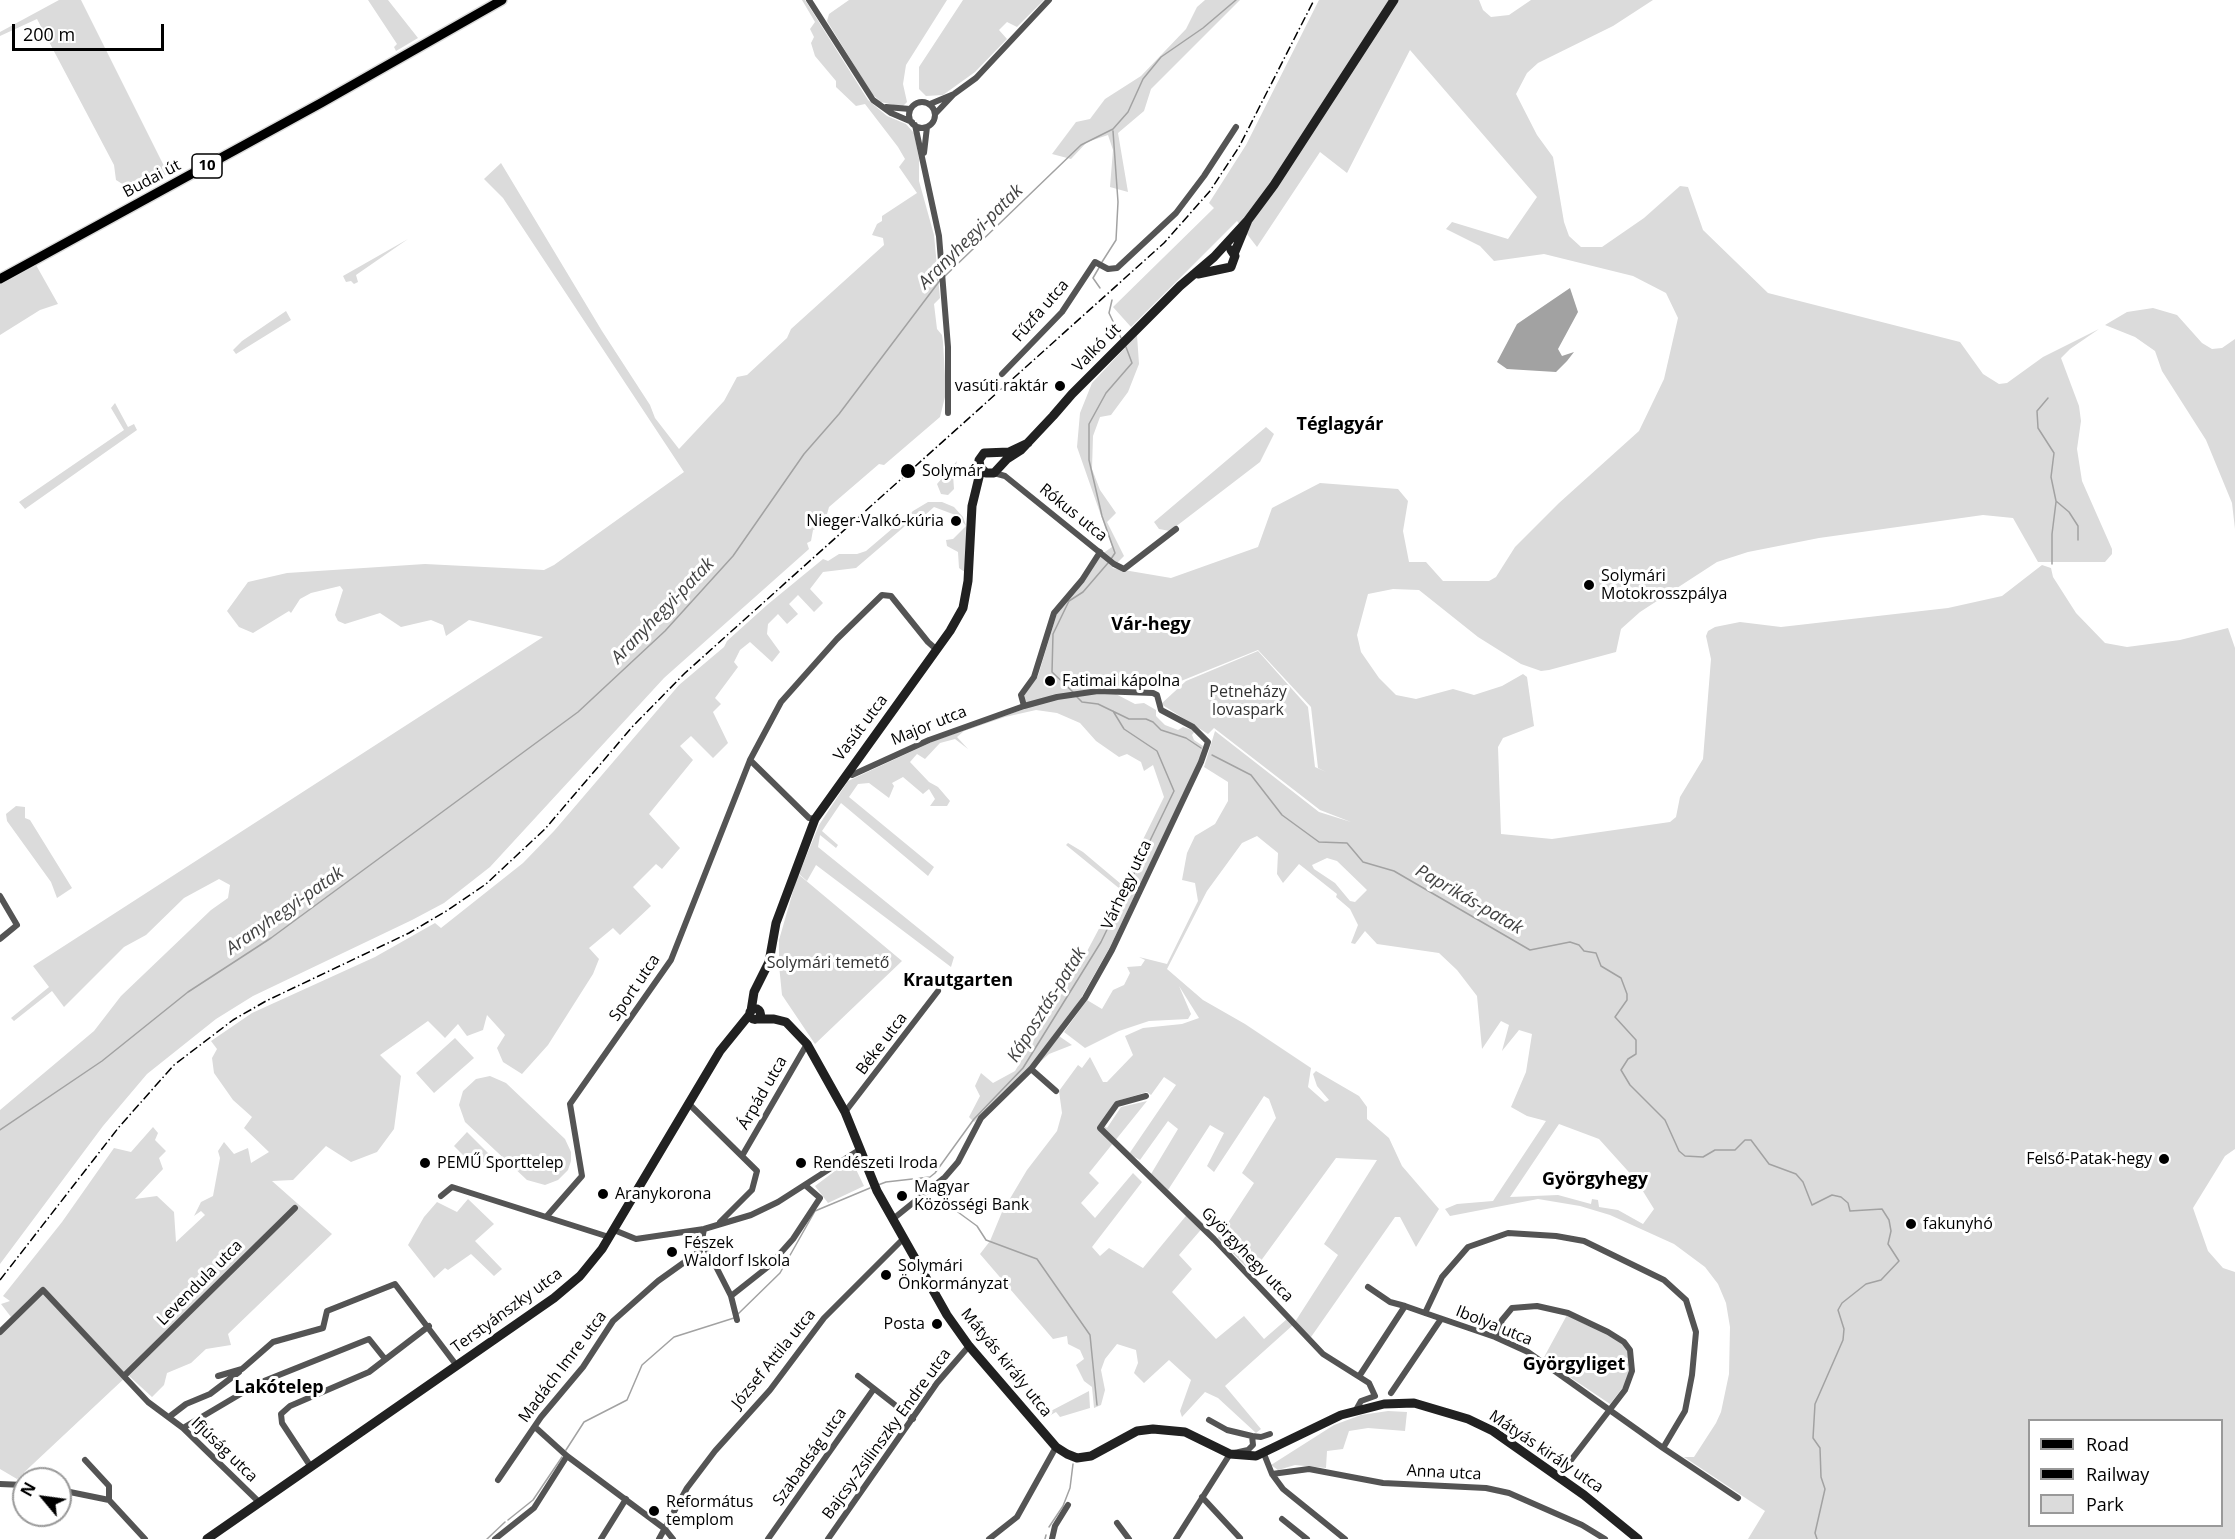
<!DOCTYPE html>
<html>
<head>
<meta charset="utf-8">
<style>
	body { margin:0 }
	#map { position:relative; width:2235px; height:1539px; overflow:hidden; background:#fff; font-family:"Open Sans",sans-serif }
	canvas { display:block }
	.legend { position:absolute; left:2028px; top:1419px; width:195px; height:108px; box-sizing:border-box; background:#fff; border:2px solid #999; margin:0; padding:8px 10px; list-style:none; font-size:18px; color:#000 }
	.legend li { display:flex; align-items:center; gap:12px; height:30px }
	.legend b { width:30px; border:2px solid #999 }
	.north { position:absolute; left:12px; top:1467px; width:60px; height:60px; box-sizing:border-box; background:#fff; border:2px solid #999; border-radius:50%; rotate:299deg; font-size:16px; font-weight:700; line-height:24px; text-align:center; color:#000 }
	.north::after { content:''; display:block; margin:auto; width:21px; height:27px; background:#000; clip-path:polygon(50% 0,100% 100%,50% 72%,0 100%) }
	.scale { position:absolute; left:12px; top:24px; width:152px; height:27px; box-sizing:border-box; border:3px solid #000; border-top:0; padding-left:8px; font-size:18px; line-height:21px; white-space:nowrap; color:#000; -webkit-text-stroke:4px #fff; paint-order:stroke }
</style>
</head>
<body>
<div id="map">
<canvas width="2235" height="1539"></canvas>
<ul class="legend">
<li><b style="height:8px;background:#000"></b>Road</li>
<li><b style="height:8px;background:#000"></b>Railway</li>
<li><b style="height:16px;background:#dbdbdb"></b>Park</li>
</ul>
<div class="north">N</div>
<div class="scale">200 m</div>
</div>
<script>
const g = document.querySelector('canvas').getContext('2d');
g.lineJoin = 'round';
function fill(path, color) {
  g.fillStyle = color;
  g.fill(path, 'evenodd');
}
function toPath(rows) {
  const path = new Path2D();
  for (const r of rows) {
    if (r.length === 3) {
      path.moveTo(r[0] + r[2], r[1]);
      path.arc(r[0], r[1], r[2], 0, 2 * Math.PI);
      continue;
    }
    path.moveTo(r[0], r[1]);
    for (let i = 2; i < r.length; i += 2) path.lineTo(r[i], r[i + 1]);
  }
  return path;
}
function stroke(path, color, width, dash) {
  g.strokeStyle = color;
  g.lineWidth = width;
  g.lineCap = dash ? 'butt' : 'round';
  g.setLineDash(dash || []);
  g.stroke(path);
}
function write(font, color, halo, rows, align = 'center') {
  g.font = font + ' "Open Sans",sans-serif';
  g.lineWidth = 6;
  g.setLineDash([]);
  g.textBaseline = 'middle';
  g.strokeStyle = halo;
  g.fillStyle = color;
  for (const [text, x, y, turn = 0] of rows) {
    g.save();
    g.translate(x, y);
    g.rotate((+turn || 0) * Math.PI / 180);
    g.textAlign = isNaN(turn) ? turn : align;
    if (halo) g.strokeText(text, 0, 0);
    g.fillText(text, 0, 0);
    g.restore();
  }
}
fill(toPath([
	[59,0,81,0,168,174,128,193,124,185,116,180,114,165,37,19,0,36,0,32],
	[368,0,388,0,418,38,396,51,394,47,397,44],
	[802,0,805,0,868,100,887,116,906,124,914,133,919,159,919,181,934,235,940,298,934,304,937,329,942,335,943,342,946,393,940,417,884,465,879,464,829,507,824,525,813,530,811,541,807,543,809,549,664,678,490,867,444,903,412,920,253,996,216,1019,147,1074,103,1126,0,1264,0,1110,94,1031,121,996,211,910,228,898,230,885,219,879,184,898,146,935,124,947,64,1007,52,991,14,1021,11,1018,49,987,33,966,543,637,469,620,446,636,443,625,431,620,401,627,380,613,345,624,338,621,335,615,343,590,340,586,311,593,300,599,291,613,289,611,253,633,239,627,227,611,248,582,287,573,425,564,544,570,554,565,684,472,503,198,484,179,501,163,602,331,650,405,655,418,679,449,724,401,737,377,747,375,787,338,791,329,884,245,883,238,872,235,877,224,882,221,882,216,917,193,899,167,905,159,898,147,865,104,856,106,836,87,836,81,815,56,811,43,814,37,810,29,815,22],
	[849,0,947,0,906,65,903,84,907,102,902,107,881,102,872,94,827,21,829,14],
	[963,0,1044,0,1017,27,1007,22,999,30,1007,39,975,72,943,95,926,96,919,89,919,67],
	[1205,0,1240,0,1151,89,1144,111,1118,133,1128,192,1110,187,1113,150,1108,135,1087,142,1071,159,1052,154,1076,122,1090,119,1105,99,1141,76,1186,29,1197,7],
	[1319,0,1479,0,1483,10,1491,17,1509,15,1531,0,1653,0,1613,26,1538,63,1527,73,1516,94,1537,135,1553,157,1564,222,1569,236,1581,247,1602,247,1644,218,1680,186,1688,187,1703,230,1768,293,1960,342,1983,374,1999,384,2007,383,2043,357,2099,329,2070,349,2061,358,2079,406,2081,421,2077,449,2082,481,2112,549,2112,554,2105,562,2038,562,2013,518,1983,515,1819,538,1748,552,1717,562,1640,612,1621,629,1616,652,1549,670,1541,671,1521,664,1478,637,1419,590,1393,589,1368,594,1357,635,1361,652,1379,678,1396,695,1416,699,1453,689,1474,695,1502,686,1523,674,1527,677,1534,726,1503,738,1498,747,1501,834,1552,839,1670,822,1676,817,1680,797,1703,759,1711,659,1706,636,1708,631,1715,627,1740,622,1781,627,1948,608,2002,596,2042,565,2051,568,2053,577,2076,613,2105,643,2127,647,2180,640,2228,628,2235,648,2235,1149,2225,1156,2193,1208,2208,1251,2223,1268,2235,1272,2235,1539,1748,1539,1765,1511,1684,1457,1694,1457,1716,1423,1721,1412,1729,1374,1730,1327,1726,1303,1718,1284,1705,1267,1674,1244,1610,1215,1580,1206,1538,1199,1450,1216,1445,1209,1457,1204,1493,1201,1546,1121,1527,1116,1511,1107,1526,1072,1532,1034,1519,1030,1502,1051,1509,1025,1501,1021,1482,1049,1477,996,1457,970,1439,953,1377,944,1365,931,1355,944,1351,943,1358,925,1350,909,1336,897,1337,894,1299,864,1283,883,1277,874,1278,853,1257,836,1242,843,1207,891,1167,969,1203,1000,1245,1024,1311,1068,1308,1087,1325,1102,1329,1100,1317,1086,1313,1074,1316,1071,1359,1096,1367,1107,1367,1119,1389,1138,1402,1166,1439,1209,1416,1247,1400,1217,1395,1217,1311,1337,1293,1325,1225,1386,1261,1429,1256,1433,1218,1398,1205,1392,1182,1417,1180,1411,1191,1380,1169,1360,1144,1383,1134,1373,1138,1363,1136,1350,1117,1344,1105,1359,1101,1370,1105,1390,1101,1405,1094,1408,1092,1387,1084,1381,1076,1365,1084,1359,1080,1350,1068,1344,1067,1336,1053,1339,980,1254,990,1241,1002,1212,1027,1170,1057,1131,1062,1113,1059,1091,1078,1065,1082,1068,1090,1057,1103,1082,1107,1082,1133,1055,1125,1036,1143,1028,1182,1024,1199,1018,1179,986,1191,1014,1188,1019,1149,1021,1119,1031,1085,1048,1064,1032,1087,1000,1102,1009,1113,990,1124,985,1130,973,1127,967,1141,966,1145,960,1139,957,1167,964,1198,901,1195,883,1182,880,1187,853,1195,836,1215,824,1228,801,1228,782,1204,767,1215,731,1319,812,1351,822,1320,810,1214,728,1208,734,1161,704,1186,681,1258,651,1308,707,1315,767,1326,772,1318,768,1311,707,1258,650,1171,685,1109,686,1112,692,1135,704,1144,703,1156,710,1156,716,1165,725,1178,730,1183,727,1195,731,1192,735,1194,740,1203,746,1199,761,1110,947,1081,998,1056,1034,1072,1045,1049,1054,974,1122,969,1117,980,1096,975,1086,981,1073,993,1083,1015,1071,1084,957,1120,889,1066,845,1068,843,1083,852,1121,884,1164,797,1153,765,1144,771,1141,762,1127,754,1119,757,1096,741,1080,723,1057,713,1036,710,1005,717,964,731,957,737,968,749,955,739,940,743,925,759,917,754,910,762,929,782,938,787,950,801,947,806,930,806,935,799,929,789,923,794,903,777,892,783,894,786,889,798,869,783,858,784,849,797,934,867,928,876,841,803,822,831,838,845,836,848,820,835,818,847,954,957,951,967,816,865,807,881,799,874,819,825,848,781,934,741,1021,710,1025,694,1038,676,1057,613,1099,556,1112,547,1077,447,1080,413,1092,383,1137,335,1139,364,1128,392,1111,415,1100,417,1093,436,1092,469,1100,490,1116,513,1107,522,1124,556,1112,568,1171,578,1258,547,1272,508,1320,483,1398,489,1408,501,1403,531,1409,562,1426,562,1443,581,1489,581,1496,577,1515,547,1559,503,1639,431,1664,379,1678,318,1666,293,1633,276,1544,254,1494,261,1480,246,1446,229,1452,222,1508,239,1537,197,1410,50,1347,173,1320,152,1257,247,1237,221,1131,327,1113,307,1214,208,1209,203,1246,145],
	[1327,858,1337,861,1367,890,1355,902,1350,901,1335,883,1314,869,1312,865],
	[1164,1077,1176,1085,1129,1154,1140,1160,1168,1121,1178,1129,1151,1174,1168,1190,1210,1125,1224,1133,1207,1166,1214,1172,1264,1096,1269,1099,1276,1118,1242,1173,1254,1183,1218,1238,1252,1273,1336,1158,1377,1160,1324,1244,1338,1255,1293,1325,1287,1319,1264,1339,1244,1316,1216,1339,1172,1292,1192,1269,1179,1255,1205,1225,1190,1211,1143,1268,1109,1248,1100,1256,1092,1247,1142,1182,1133,1173,1095,1218,1081,1203,1099,1183,1089,1173,1147,1101,1121,1107,1107,1128,1102,1124,1117,1101,1147,1092,1151,1095],
	[1559,1124,1599,1139,1636,1180,1654,1209,1643,1224,1618,1210,1599,1207,1598,1200,1592,1199,1591,1204,1558,1195,1510,1197],
	[2030,1420,2222,1420,2222,1526,2030,1526],
	[408,239,356,275,358,282,354,284,351,281,346,282,343,276],
	[36,265,58,304,40,310,0,335,0,284],
	[2153,308,2177,315,2202,343,2212,349,2222,348,2235,339,2235,529,2232,503,2206,440,2162,371,2155,351,2135,337,2105,325,2127,312],
	[286,311,291,320,236,354,233,350,242,341],
	[115,403,128,427,134,424,137,430,25,509,19,502,124,430,111,408],
	[1266,427,1274,434,1260,462,1170,531,1159,529,1154,522],
	[957,461,953,475,954,489,948,495,941,494,937,484],
	[928,502,942,502,954,507,963,517,967,528,966,573,959,568,958,552,947,546,946,540,953,539,966,526,958,516,934,507,925,515,928,523,924,529,912,520,856,568,823,572,810,589,823,603,814,612,798,595,789,604,798,614,787,624,778,614,768,624,767,634,780,652,772,662,750,642,740,650,734,662,738,667,715,698,721,704,713,712,728,743,713,758,691,736,680,746,693,760,649,814,680,848,662,869,656,864,633,887,651,906,620,935,613,928,589,948,599,959,593,974,548,1045,522,1074,503,1062,497,1048,505,1035,487,1015,483,1030,467,1036,458,1024,445,1038,428,1021,380,1055,401,1076,394,1129,377,1152,351,1162,326,1146,293,1180,272,1181,332,1234,228,1334,231,1345,206,1349,191,1363,167,1373,164,1385,152,1397,128,1375,17,1479,0,1469,0,1327,11,1317,1,1304,10,1301,3,1296,62,1222,114,1148,131,1152,153,1127,158,1133,155,1140,166,1151,159,1158,163,1169,135,1199,157,1196,174,1212,176,1242,205,1215,201,1211,194,1216,201,1202,213,1196,220,1158,218,1151,224,1142,234,1154,248,1148,251,1163,269,1152,244,1128,252,1117,233,1100,214,1073,212,1058,217,1049,211,1041,252,1013,375,957,435,923,441,928,523,863,554,831,679,685,724,647,727,641,767,605,823,559,828,561,839,554,857,554,866,551,913,511],
	[16,806,25,807,25,818,30,820,72,888,57,898,51,882,7,821,6,814],
	[798,874,902,961,815,1044,782,995,779,965,779,940],
	[455,1038,474,1058,434,1093,416,1073],
	[490,1076,506,1083,565,1139,571,1152,571,1161,568,1170,558,1180,545,1185,527,1180,465,1122,459,1105,463,1091,476,1079],
	[467,1132,490,1155,477,1169,454,1146],
	[851,1159,864,1186,828,1203,815,1186],
	[468,1199,494,1224,475,1241,502,1269,494,1276,471,1254,448,1270,445,1268,434,1278,408,1245,424,1217,437,1202,457,1212],
	[1567,1315,1621,1342,1627,1348,1630,1370,1624,1386,1610,1404,1543,1359],
	[1089,1391,1090,1408,1060,1417,1056,1412,1049,1416,1047,1413],
	[1388,1411,1407,1412,1405,1431,1368,1428,1349,1431,1343,1449,1327,1451,1326,1468,1295,1465,1278,1470,1271,1465,1334,1425,1361,1415]
]), '#dbdbdb');
fill(toPath([
	[1570,288,1578,312,1558,349,1562,356,1574,352,1567,361,1556,372,1507,369,1497,362,1517,324]
]), '#a2a2a2');
stroke(toPath([
	[1102,262,1116,240,1118,202,1113,131],
	[1100,266,1093,278,1100,288],
	[945,276,1081,145,1113,129,1128,112,1143,79,1161,57,1203,28,1236,0],
	[1112,300,1109,313,1121,338],
	[2048,398,2037,411,2038,428,2054,453,2051,477,2056,501,2069,512,2078,526,2078,540],
	[1111,559,1115,553,1102,516,1089,460,1089,424,1106,393,1132,363,1126,347],
	[2052,564,2052,534,2056,502],
	[1074,693,1052,672,1053,634,1069,601,1083,592,1108,563],
	[1077,697,1082,702,1098,704,1129,719,1146,719,1153,722,1161,730,1186,738,1201,748],
	[1212,755,1251,775,1282,815,1319,842,1347,843,1363,862,1394,871,1530,950,1570,942,1579,945,1584,951,1596,953,1601,966,1621,978,1627,994,1627,1000,1615,1017,1636,1040,1636,1054,1628,1059,1621,1070,1630,1085,1665,1120,1679,1151,1685,1156,1703,1157,1715,1150,1735,1150,1745,1140,1751,1140,1769,1164,1796,1174,1803,1182,1812,1205,1832,1195,1841,1197,1848,1203,1850,1211,1882,1209,1889,1220,1891,1231,1888,1244,1899,1261,1881,1280,1866,1284,1842,1303,1838,1310,1844,1329,1843,1340,1815,1404,1813,1438,1820,1448,1821,1477,1825,1489,1815,1533,1817,1539],
	[0,1130,102,1061,188,992,271,938,578,712,665,631,733,556,804,454,839,414,941,279],
	[878,1185,886,1182,930,1177,935,1173,974,1119,1023,1068,1101,942,1174,791,1157,751,1124,729,1113,711],
	[936,1190,951,1207,977,1226,986,1240,1037,1259,1090,1335,1097,1405],
	[738,1314,780,1273,815,1211,870,1188],
	[566,1450,584,1422,627,1400,642,1365,674,1337,734,1318],
	[508,1520,533,1500,562,1457],
	[1049,1527,1063,1506,1070,1488,1073,1464],
	[487,1539,505,1522],
	[1045,1539,1046,1535]
]), '#a2a2a2', 1.5);
const primary = toPath([
	[0,279,321,103,502,0]
]);
stroke(primary, '#dbdbdb', 12);
stroke(toPath([
	[809,0,873,100,891,113,912,122],
	[922,115,13],
	[930,104,954,94,976,78,1049,0],
	[886,107,910,109],
	[935,114,953,95],
	[915,125,939,236,948,347,948,413],
	[924,153,927,127],
	[1002,374,1062,312,1095,262,1108,269,1117,268,1176,213,1204,176,1236,127],
	[994,473,1005,476,1114,564,1124,569,1176,529],
	[1024,706,1021,695,1034,677,1054,613,1082,580,1100,552],
	[750,760,809,818,815,819],
	[847,773,852,775,929,740,1024,706,1057,697,1098,691,1153,693,1157,695,1161,710,1193,727,1208,742,1201,762,1112,950,1085,998,1031,1069,981,1118,958,1162,945,1177,893,1219],
	[0,896,17,925,0,939],
	[1031,1069,1056,1091],
	[1146,1096,1117,1104,1100,1128,1214,1239,1323,1354,1369,1383,1375,1396,1361,1401,1356,1410],
	[689,1104,757,1171,752,1190,720,1222],
	[845,1112,938,991],
	[742,1156,807,1044],
	[441,1196,452,1187,609,1237],
	[547,1216,582,1176,570,1104,671,960,750,760,781,702,837,639,882,595,891,596,928,642,937,650],
	[614,1230,636,1239,704,1229,751,1215,778,1202,859,1150],
	[707,1249,731,1296,737,1320],
	[1368,1287,1390,1302,1405,1306],
	[731,1296,769,1266,793,1239,820,1198,805,1185],
	[1425,1313,1442,1277,1468,1247,1508,1233,1556,1236,1584,1241,1664,1280,1686,1300,1696,1332,1692,1375,1685,1411,1663,1448],
	[0,1332,43,1290,148,1402,183,1428,259,1502],
	[1495,1337,1502,1320,1512,1308,1537,1306,1568,1313,1608,1332,1624,1342,1630,1350,1632,1371,1625,1390,1558,1477],
	[1360,1375,1405,1306,1425,1313,1495,1337,1528,1352,1663,1448,1738,1498],
	[124,1376,295,1208],
	[218,1376,242,1369,273,1342,323,1328,327,1311,395,1284,457,1366],
	[858,1376,913,1419],
	[1391,1393,1441,1319],
	[169,1417,186,1404,210,1394,239,1372],
	[535,1427,567,1456,665,1529,673,1539],
	[183,1428,259,1383,369,1339,385,1359],
	[1252,1436,1261,1437,1270,1434],
	[1264,1454,1272,1474,1283,1489,1345,1539],
	[85,1460,109,1486,109,1500],
	[311,1467,282,1423,281,1414,290,1406,369,1372,429,1326],
	[1272,1474,1309,1469,1383,1483,1486,1488,1509,1493,1582,1525,1605,1539],
	[498,1480,541,1417,583,1367,613,1321,658,1281,700,1251,704,1229],
	[0,1484,24,1485],
	[60,1490,109,1500,145,1539],
	[1202,1497,1240,1538],
	[1282,1519,1307,1539],
	[1117,1523,1129,1539],
	[495,1539,534,1508,567,1456],
	[601,1539,626,1499],
	[659,1539,687,1488,715,1451,770,1390,824,1318,904,1238],
	[768,1539,873,1390],
	[828,1539,937,1383,969,1346],
	[989,1539,1017,1517,1056,1447],
	[1052,1539,1055,1526,1068,1505],
	[1176,1539,1230,1454,1248,1450,1253,1445,1252,1436,1227,1430,1209,1420]
]), '#545454', 6);
stroke(toPath([
	[1234,254,1248,220,1274,185,1394,0],
	[1198,274,1231,267,1235,256,1231,250],
	[1028,443,1009,452,984,453,979,460,980,467,986,473,994,473,1007,459,1021,450,1053,416,1072,394,1180,286,1214,257,1248,220],
	[755,1014,5.5],
	[751,1011,754,992,769,962,776,923,815,819,950,631,963,608,968,581,972,506,981,469],
	[758,1019,774,1019,786,1022,807,1044,845,1112,877,1191,947,1315,969,1346,1056,1447,1067,1454,1077,1458,1091,1456,1137,1431,1153,1429,1185,1432,1230,1454,1256,1456,1341,1415,1384,1404,1414,1403,1468,1419,1493,1431,1584,1495,1638,1539],
	[207,1539,554,1298,580,1276,602,1249,720,1051,750,1014]
]), '#212121', 9);
stroke(primary, '#000', 9);
stroke(toPath([
	[0,1280,119,1127,174,1065,233,1020,266,1001,409,933,448,910,486,884,545,829,633,726,685,673,1164,243,1210,191,1239,147,1314,0]
]), '#000', 1.5, [9, 3, 1.5, 3]);
for (const [x, y, r, color] of [
	[1060,386,6,"#000"],
	[908,471,8,"#000"],
	[956,521,6,"#000"],
	[1589,585,6,"#000"],
	[1050,681,6,"#000"],
	[2164,1159,6,"#000"],
	[425,1163,6,"#000"],
	[801,1163,6,"#000"],
	[603,1194,6,"#000"],
	[902,1196,6,"#000"],
	[1911,1224,6,"#000"],
	[672,1252,6,"#000"],
	[886,1275,6,"#000"],
	[937,1324,6,"#000"],
	[654,1511,6,"#000"]
]) {
  const dot = new Path2D();
  dot.arc(x, y, r, 0, 2 * Math.PI);
  g.fillStyle = color;
  g.fill(dot);
  stroke(dot, '#fff', 2);
}
for (const [x, y, w] of [
	[207,166,30]
]) {
  const box = new Path2D();
  box.roundRect(x - w / 2, y - 12, w, 24, 4.5);
  g.fillStyle = '#fff';
  g.fill(box);
  stroke(box, '#000', 1.5);
}
write('bold 15px', '#000', null, [
	["10",207,166]
]);
write('16px', '#000', '#fff', [
	["Budai út",152,179,-28],
	["Fűzfa utca",1041,311,-49],
	["Valkó út",1097,348,-45],
	["Rókus utca",1073,513,39],
	["Major utca",929,726,-22],
	["Vasút utca",861,728,-53],
	["Várhegy utca",1127,885,-65],
	["Sport utca",635,988,-56],
	["Béke utca",882,1044,-53],
	["Árpád utca",763,1093,-60],
	["Györgyhegy utca",1247,1255,46],
	["Levendula utca",200,1283,-45],
	["Terstyánszky utca",507,1311,-36],
	["Ibolya utca",1494,1326,22],
	["József Attila utca",774,1359,-51],
	["Mátyás király utca",1006,1363,51],
	["Madách Imre utca",563,1367,-53],
	["Bajcsy-Zsilinszky Endre utca",887,1434,-54],
	["Ifjúság utca",224,1450,44],
	["Mátyás király utca",1546,1452,34],
	["Szabadság utca",810,1457,-55],
	["Anna utca",1444,1473,3]
]);
write('16px', '#000', '#fff', [
	["vasúti raktár",1048,386,"right"],
	["Solymár",922,471],
	["Nieger-Valkó-kúria",944,521,"right"],
	["Solymári",1601,576],
	["Motokrosszpálya",1601,594],
	["Fatimai kápolna",1062,681],
	["Felső-Patak-hegy",2152,1159,"right"],
	["PEMŰ Sporttelep",437,1163],
	["Rendészeti Iroda",813,1163],
	["Magyar",914,1187],
	["Közösségi Bank",914,1205],
	["Aranykorona",615,1194],
	["fakunyhó",1923,1224],
	["Fészek",684,1243],
	["Waldorf Iskola",684,1261],
	["Solymári",898,1266],
	["Önkormányzat",898,1284],
	["Posta",925,1324,"right"],
	["Református",666,1502],
	["templom",666,1520]
], 'left');
write('16px', '#323232', '#fff', [
	["Petneházy",1248,692],
	["lovaspark",1248,710],
	["Solymári temető",828,963]
]);
write('italic 18px', '#434343', '#fff', [
	["Aranyhegyi-patak",971,237,-45],
	["Aranyhegyi-patak",663,611,-46],
	["Paprikás-patak",1469,900,30],
	["Aranyhegyi-patak",285,911,-35],
	["Káposztás-patak",1047,1005,-58]
]);
write('bold 18px', '#000', '#fff', [
	["Téglagyár",1340,425],
	["Vár-hegy",1151,625],
	["Krautgarten",958,981],
	["Györgyhegy",1595,1180],
	["Györgyliget",1574,1365],
	["Lakótelep",279,1388]
]);
</script>
</body>
</html>
